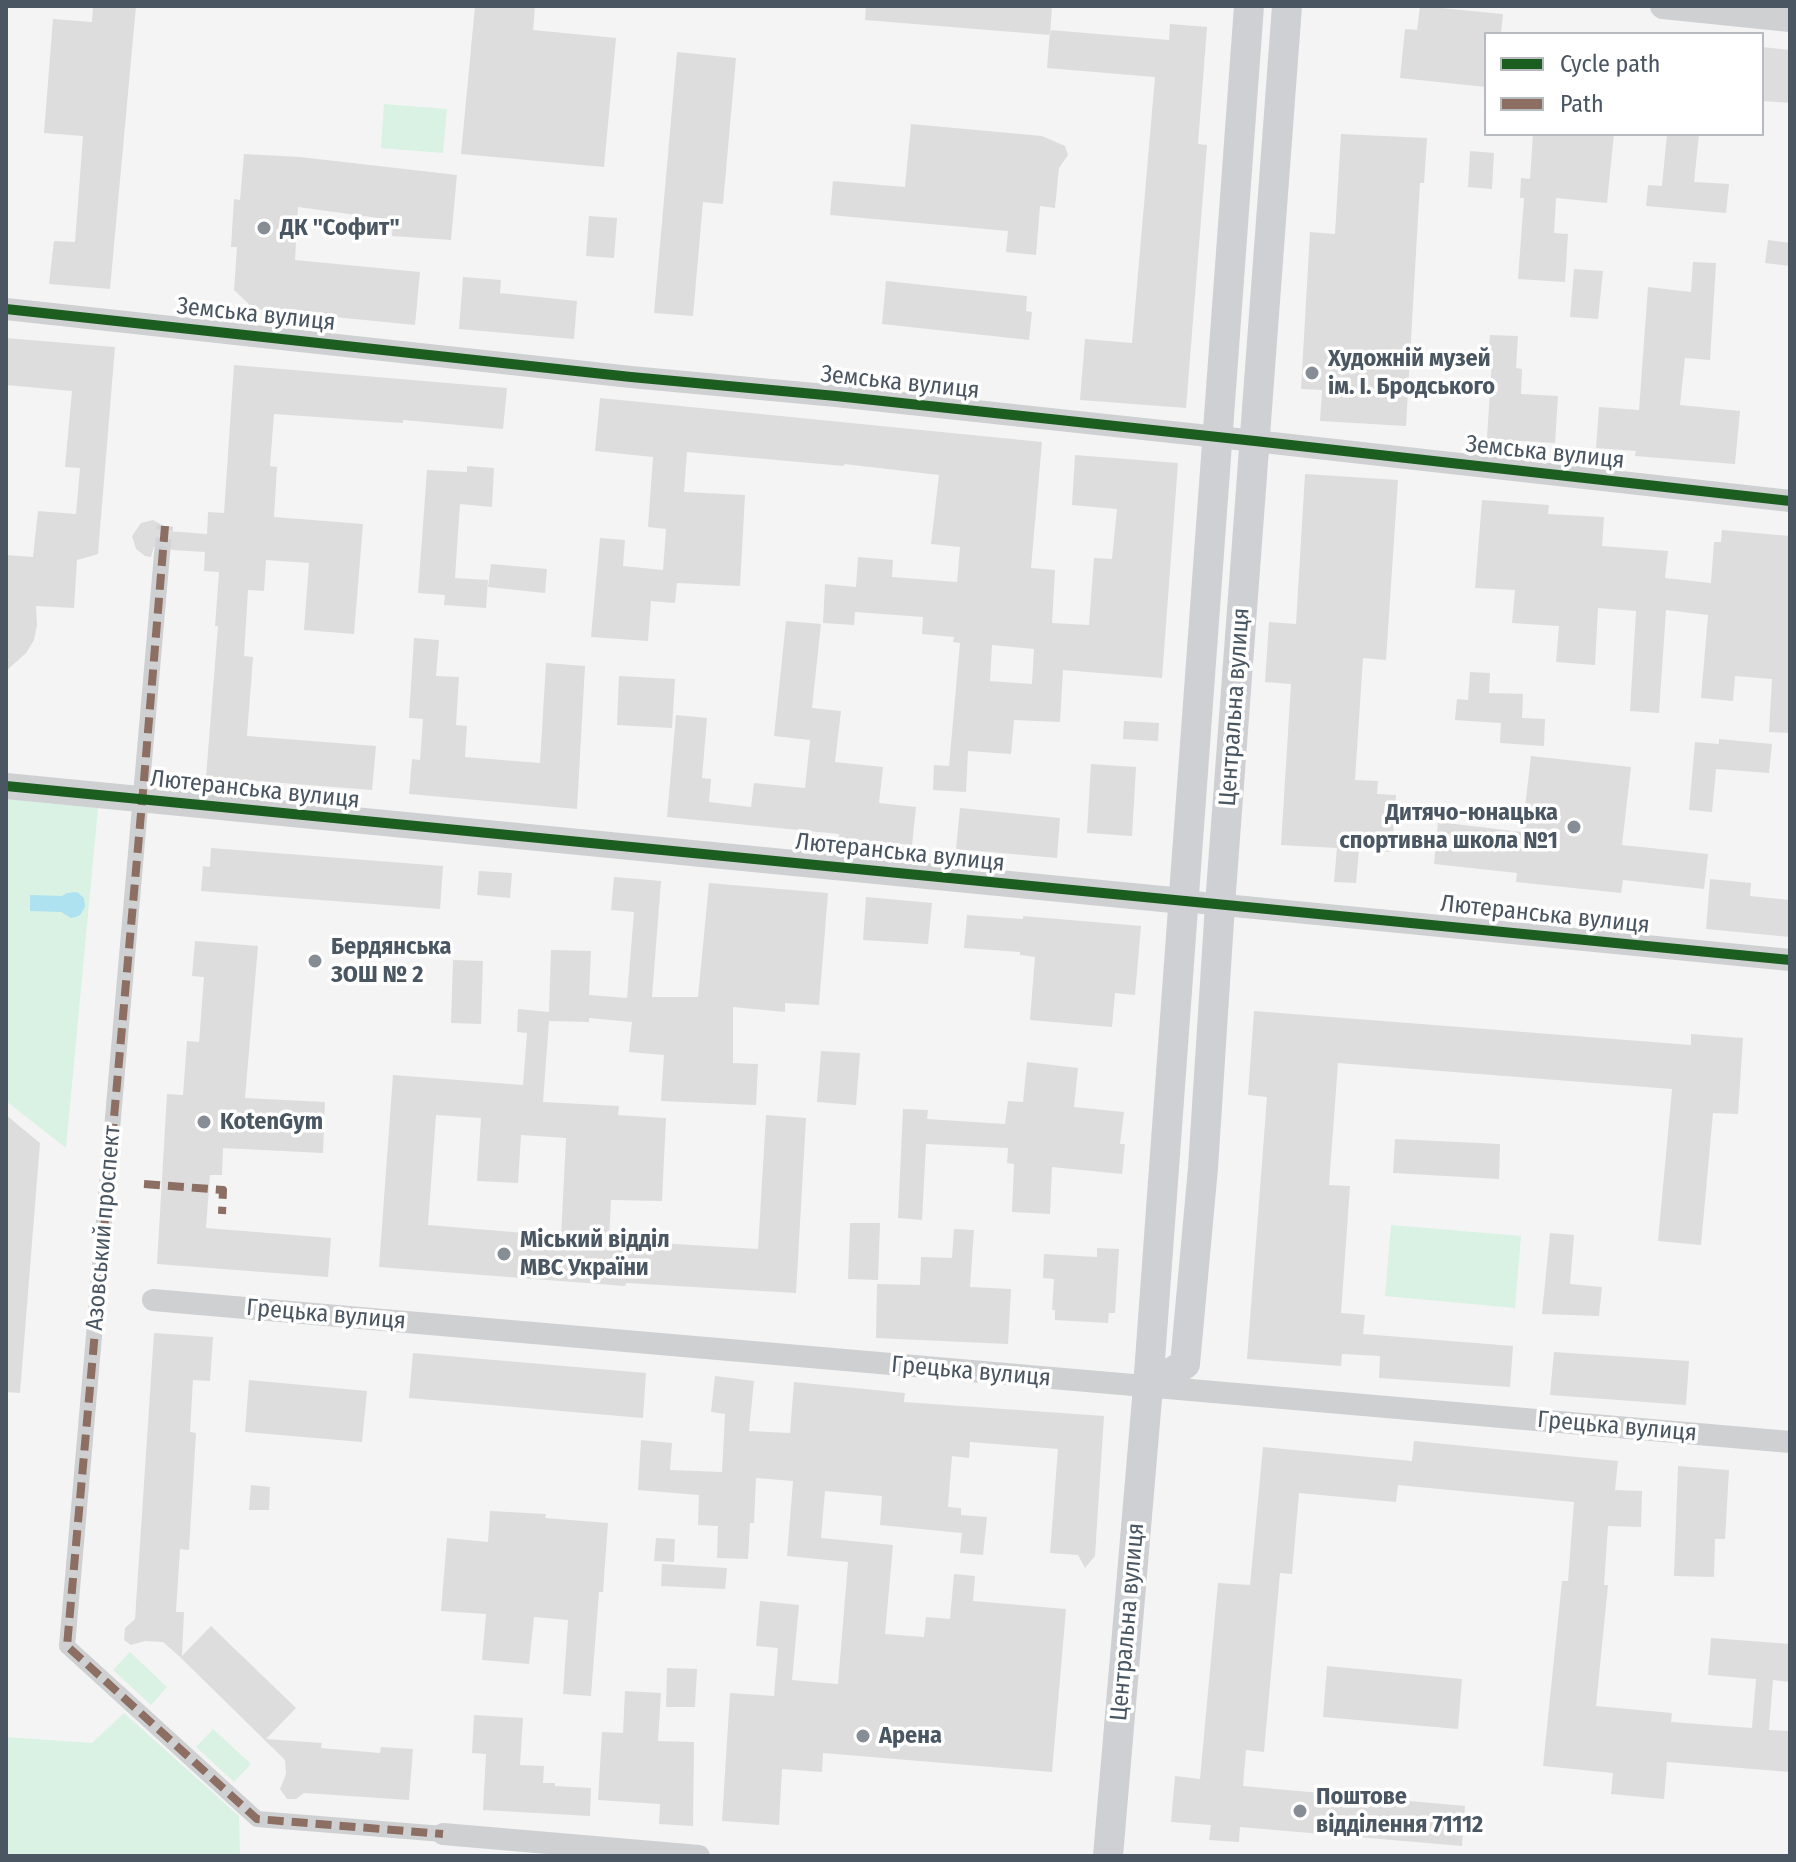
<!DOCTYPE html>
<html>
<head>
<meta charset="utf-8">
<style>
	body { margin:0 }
	#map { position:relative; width:1796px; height:1862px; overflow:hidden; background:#f4f4f4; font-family:"Fira Sans Condensed",sans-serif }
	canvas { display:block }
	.frame { position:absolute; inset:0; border:8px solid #4a5661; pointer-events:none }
	.legend { position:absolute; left:1484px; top:32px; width:280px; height:104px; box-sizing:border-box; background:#fff; border:2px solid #b7bbc0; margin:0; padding:10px 14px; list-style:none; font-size:24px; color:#4a5661 }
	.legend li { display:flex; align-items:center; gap:16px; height:40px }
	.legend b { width:40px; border:2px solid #b7bbc0 }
</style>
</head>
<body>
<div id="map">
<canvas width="1796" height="1862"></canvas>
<div class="frame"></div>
<ul class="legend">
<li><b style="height:10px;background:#1b5e20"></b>Cycle path</li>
<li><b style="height:10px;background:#8d6e63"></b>Path</li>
</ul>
</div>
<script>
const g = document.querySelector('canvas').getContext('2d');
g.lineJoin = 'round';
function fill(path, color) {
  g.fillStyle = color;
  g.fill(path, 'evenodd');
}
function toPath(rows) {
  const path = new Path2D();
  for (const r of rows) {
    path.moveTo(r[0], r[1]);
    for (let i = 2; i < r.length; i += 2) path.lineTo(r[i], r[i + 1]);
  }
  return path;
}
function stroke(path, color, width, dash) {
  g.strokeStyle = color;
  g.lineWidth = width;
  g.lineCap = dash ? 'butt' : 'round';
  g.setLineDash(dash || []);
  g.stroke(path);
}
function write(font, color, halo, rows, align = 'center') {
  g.font = font + ' "Fira Sans Condensed",sans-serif';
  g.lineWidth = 7;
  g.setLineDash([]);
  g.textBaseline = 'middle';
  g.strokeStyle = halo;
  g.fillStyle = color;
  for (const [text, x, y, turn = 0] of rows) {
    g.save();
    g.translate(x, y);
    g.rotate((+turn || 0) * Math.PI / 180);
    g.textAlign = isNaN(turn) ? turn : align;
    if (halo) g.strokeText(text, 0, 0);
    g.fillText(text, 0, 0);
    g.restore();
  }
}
fill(toPath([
	[384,104,447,109,443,153,381,148],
	[6,799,98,808,66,1148,6,1101],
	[1391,1225,1521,1236,1515,1308,1385,1296],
	[130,1652,167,1687,151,1705,113,1670],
	[124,1713,239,1816,240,1856,6,1856,6,1737,92,1743],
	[213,1729,251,1764,234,1782,196,1747]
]), '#d9f2e3');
fill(toPath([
	[77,892,84,898,85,907,80,915,76,917,71,918,61,912,30,911,30,895,62,896,67,893]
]), '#aee2f0');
fill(toPath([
	[93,6,136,6,110,289,49,284,54,241,75,242,83,136,44,133,53,19,92,22],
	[475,6,535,6,533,30,616,38,604,167,461,154],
	[866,6,1052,6,1050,35,865,20],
	[1420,6,1503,14,1501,34,1486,34,1486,87,1400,78,1405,29,1417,30],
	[1170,24,1207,27,1198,144,1207,145,1186,408,1080,400,1085,339,1132,343,1155,77,1047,68,1050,30,1169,40],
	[1762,47,1790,50,1790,103,1762,101],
	[677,52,736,58,723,204,703,202,693,316,654,313],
	[911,124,1042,136,1065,146,1068,155,1059,168,1055,208,1040,206,1036,255,1006,252,1008,231,830,215,833,181,905,187],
	[1341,134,1427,138,1424,183,1420,183,1406,426,1320,421,1322,390,1301,389,1310,232,1335,234],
	[1533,134,1614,134,1607,203,1556,198,1554,233,1568,234,1565,282,1518,279,1524,198,1520,198,1521,178,1530,179],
	[1667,134,1699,134,1694,182,1729,184,1726,213,1646,206,1648,185,1662,186],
	[1470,151,1494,153,1492,189,1468,187],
	[244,154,300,157,457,175,451,240,392,236,393,220,298,207,295,260,420,272,415,325,254,309,234,290,237,247,231,247,234,199,240,200],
	[589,216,617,218,614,258,586,256],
	[1768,240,1790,243,1790,266,1765,263],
	[1693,262,1716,263,1710,360,1685,358,1680,405,1740,411,1735,464,1635,456,1636,451,1596,448,1599,407,1639,410,1648,287,1691,292],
	[1574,269,1603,271,1598,319,1570,317],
	[463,277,501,280,500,293,577,301,574,339,459,329],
	[886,281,1027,296,1026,311,1032,312,1029,340,882,324],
	[1490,335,1518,336,1516,368,1522,369,1521,394,1558,396,1555,443,1487,439,1492,357,1488,357],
	[6,338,115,347,98,554,77,560,74,608,36,606,37,625,34,640,26,653,6,671,6,555,33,557,38,511,76,514,80,468,65,467,72,391,6,385],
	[234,365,507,388,503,429,403,420,403,423,274,414,270,466,277,467,274,517,363,524,354,634,304,630,309,563,266,560,264,591,248,590,244,656,253,657,247,736,376,746,372,790,206,777,218,626,215,626,219,572,204,571,205,552,172,550,164,543,154,547,151,557,145,556,136,549,132,536,141,523,153,520,164,526,168,531,207,534,208,512,224,513],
	[600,398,1042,442,1031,568,1055,570,1052,623,1089,625,1094,558,1112,559,1117,509,1072,505,1075,455,1178,463,1162,678,1063,670,1060,722,1014,720,1011,754,968,751,966,792,933,790,934,765,949,766,960,643,953,642,954,637,922,634,923,617,855,612,854,625,823,623,825,584,856,587,858,557,893,560,892,577,957,582,960,547,931,544,939,475,844,464,844,466,687,452,684,492,745,495,740,586,677,583,675,603,651,601,648,641,591,637,600,538,625,540,623,566,663,570,666,529,648,527,653,457,595,451],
	[992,645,1034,649,1032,684,990,681],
	[467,466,494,468,492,507,460,504,455,578,488,580,486,608,444,605,445,595,418,593,427,470,467,472],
	[1305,474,1398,480,1386,660,1363,658,1355,780,1378,781,1377,794,1396,795,1392,852,1359,850,1356,883,1334,882,1337,848,1281,845,1291,684,1265,682,1269,622,1296,624],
	[1482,500,1549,505,1548,514,1604,517,1602,546,1668,551,1665,578,1711,583,1714,542,1721,542,1722,530,1790,536,1790,733,1769,732,1772,679,1735,676,1733,701,1701,698,1708,615,1666,610,1659,713,1630,711,1636,611,1598,608,1595,665,1556,662,1559,626,1512,623,1515,590,1475,588],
	[491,564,547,569,545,593,488,587],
	[786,621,821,624,812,708,841,711,835,762,883,767,879,803,916,807,912,845,839,838,839,834,667,817,676,715,707,718,702,778,711,779,709,802,751,807,754,783,805,788,810,740,774,736],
	[414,638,439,640,436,676,459,677,456,725,467,726,465,757,540,763,546,663,585,666,577,809,409,794,412,759,420,760,423,719,409,718],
	[1470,672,1490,673,1489,693,1523,694,1522,718,1545,719,1544,746,1500,743,1501,723,1455,720,1457,699,1468,700],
	[619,676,675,679,672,728,617,725],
	[1124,721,1159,723,1158,741,1123,739],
	[1719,739,1772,744,1769,773,1716,769,1712,812,1689,810,1695,742,1719,744],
	[1531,756,1631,767,1622,845,1708,854,1704,889,1623,880,1621,893,1516,882,1517,873,1434,864,1438,822,1522,832],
	[1091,764,1136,767,1132,836,1087,833],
	[960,808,1060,818,1057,858,956,849],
	[211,848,443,866,440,909,201,891,203,866,210,867],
	[479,871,512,873,510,898,477,895],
	[614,877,661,881,652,997,698,997,709,883,828,893,819,1005,785,1003,785,1012,733,1007,733,1063,758,1064,756,1105,661,1101,664,1055,629,1052,632,1022,589,1018,589,1022,549,1021,543,1102,619,1106,618,1115,666,1118,662,1201,611,1200,609,1240,758,1249,766,1115,806,1118,796,1293,626,1283,625,1286,379,1267,393,1075,523,1085,527,1033,517,1032,518,1009,549,1012,551,950,591,951,589,995,627,998,634,912,611,910],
	[436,1115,481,1118,477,1181,518,1183,521,1135,566,1138,561,1236,428,1225],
	[1710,879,1751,883,1750,896,1790,900,1790,937,1706,929],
	[866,897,932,903,928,944,863,940],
	[967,915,1023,919,1023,916,1141,926,1135,995,1115,993,1112,1027,1030,1020,1035,957,1020,955,1020,952,964,948],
	[195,941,258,946,245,1098,325,1102,323,1153,223,1148,222,1175,210,1175,206,1228,331,1238,328,1277,157,1264,167,1094,183,1095,187,1041,199,1042,204,977,192,976],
	[453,960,483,961,481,1024,451,1023],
	[1254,1011,1691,1045,1691,1034,1743,1038,1738,1114,1713,1113,1701,1245,1658,1241,1672,1089,1338,1063,1329,1185,1350,1186,1341,1313,1365,1315,1363,1334,1513,1346,1510,1387,1379,1378,1380,1356,1342,1354,1341,1366,1247,1359,1267,1097,1248,1095],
	[821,1051,860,1053,856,1105,817,1102],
	[1027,1062,1078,1068,1074,1107,1124,1112,1120,1144,1125,1144,1122,1174,1052,1167,1050,1214,1012,1212,1014,1164,1007,1163,1008,1148,926,1144,922,1220,898,1218,903,1109,928,1110,927,1119,1005,1124,1008,1101,1023,1102],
	[6,1115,40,1143,20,1393,6,1392],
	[1395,1139,1500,1144,1499,1179,1393,1173],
	[850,1223,880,1223,878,1280,848,1279],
	[954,1229,974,1230,970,1287,1011,1289,1008,1344,876,1338,877,1284,920,1285,921,1257,952,1258],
	[1550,1233,1574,1235,1570,1284,1602,1287,1599,1316,1542,1314],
	[1097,1248,1119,1249,1115,1313,1109,1313,1108,1323,1055,1320,1055,1310,1052,1310,1054,1279,1043,1278,1044,1254,1097,1257],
	[154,1333,213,1337,210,1381,193,1380,190,1432,196,1433,189,1550,180,1549,176,1612,184,1612,182,1656,211,1626,296,1708,266,1739,322,1743,321,1748,380,1753,381,1747,413,1749,409,1800,304,1793,296,1799,287,1799,280,1789,286,1774,285,1760,180,1657,163,1642,145,1641,131,1645,124,1640,125,1628,135,1619],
	[1554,1352,1689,1361,1686,1405,1550,1395],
	[413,1353,646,1373,643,1418,409,1398],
	[715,1376,754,1381,749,1431,790,1433,794,1382,905,1393,904,1402,1104,1416,1095,1556,1085,1568,1078,1555,1050,1553,1058,1449,970,1442,969,1458,952,1456,948,1507,961,1508,961,1515,987,1517,983,1555,960,1553,962,1533,880,1525,882,1496,825,1491,821,1538,893,1545,885,1634,924,1637,926,1617,950,1619,954,1574,975,1576,973,1601,1066,1609,1052,1772,823,1753,822,1772,782,1769,779,1825,722,1821,730,1693,774,1696,778,1648,756,1646,760,1601,799,1605,792,1680,838,1684,848,1562,787,1556,793,1481,756,1478,754,1523,750,1523,748,1559,717,1558,718,1526,698,1525,699,1495,638,1490,641,1440,672,1443,670,1470,722,1472,725,1414,711,1412],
	[249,1380,367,1391,362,1442,245,1432],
	[1414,1441,1618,1461,1615,1490,1642,1491,1641,1527,1608,1526,1604,1585,1608,1585,1596,1706,1672,1713,1671,1722,1752,1728,1756,1679,1708,1675,1711,1638,1790,1644,1790,1682,1773,1680,1769,1730,1790,1731,1790,1772,1667,1762,1664,1799,1611,1794,1613,1773,1543,1766,1562,1581,1568,1581,1574,1502,1398,1485,1396,1502,1299,1493,1292,1574,1280,1573,1264,1752,1246,1750,1243,1786,1465,1806,1462,1846,1240,1827,1239,1842,1209,1840,1211,1825,1171,1822,1175,1776,1200,1779,1218,1583,1250,1585,1263,1447,1412,1461],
	[1678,1466,1729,1470,1725,1539,1715,1539,1714,1577,1674,1576],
	[251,1485,270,1487,269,1510,249,1510],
	[490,1511,546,1514,545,1518,608,1523,603,1592,599,1592,591,1696,563,1694,568,1620,534,1617,529,1664,482,1660,486,1614,441,1611,447,1538,488,1542],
	[656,1538,675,1539,674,1562,654,1561],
	[662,1564,727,1568,725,1589,661,1586],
	[1327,1666,1462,1679,1458,1729,1323,1717],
	[667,1668,697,1669,695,1707,666,1707],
	[625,1691,661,1693,658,1741,694,1742,693,1826,659,1824,660,1804,598,1800,602,1732,623,1733],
	[474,1715,523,1718,520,1765,544,1766,543,1783,555,1783,555,1786,591,1788,590,1816,483,1810,486,1754,472,1753]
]), '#ddddde');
stroke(toPath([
	[162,554,165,526]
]), '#d2d4d7', 16, [16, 8]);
stroke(toPath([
	[162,554,67,1646,257,1819,443,1834]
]), '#ced0d2', 16);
stroke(toPath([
	[6,309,631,377,836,396,1255,441,1790,501],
	[1183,901,1790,960],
	[153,1300,1790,1442],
	[443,1834,699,1856]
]), '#ced0d2', 22);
stroke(toPath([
	[1663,6,1790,19],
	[6,786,1183,901]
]), '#ced0d2', 26);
stroke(toPath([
	[1148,1387,1185,1364,1203,1168,1220,905,1287,6],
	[1108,1856,1148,1387,1249,6]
]), '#ced0d4', 30);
stroke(toPath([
	[165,526,144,780,67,1646,257,1819,443,1834],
	[144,1184,223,1190,222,1214]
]), '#8d6e63', 8, [16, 8]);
stroke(toPath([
	[6,309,631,377,836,396,1255,441,1790,501],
	[6,786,1790,960]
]), '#1b5e20', 10);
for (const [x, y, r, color] of [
	[264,228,8,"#868d94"],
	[1312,373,8,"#868d94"],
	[1574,827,8,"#868d94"],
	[315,961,8,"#868d94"],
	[204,1122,8,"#868d94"],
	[504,1254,8,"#868d94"],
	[863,1736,8,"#868d94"],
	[1300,1811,8,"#868d94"]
]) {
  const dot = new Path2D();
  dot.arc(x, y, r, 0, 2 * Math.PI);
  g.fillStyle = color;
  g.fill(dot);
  stroke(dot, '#fff', 3);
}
write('bold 24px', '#4a5661', '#fff', [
	["ДК \"Софит\"",280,228],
	["Художній музей",1328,359],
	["ім. І. Бродського",1328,387],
	["Дитячо-юнацька",1558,813,"right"],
	["спортивна школа №1",1558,841,"right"],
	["Бердянська",331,947],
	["ЗОШ № 2",331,975],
	["KotenGym",220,1122],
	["Міський відділ",520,1240],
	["МВС України",520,1268],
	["Арена",879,1736],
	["Поштове",1316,1797],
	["відділення 71112",1316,1825]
], 'left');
write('24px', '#4a5661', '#fff', [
	["Земська вулиця",256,315,6],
	["Земська вулиця",900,383,6],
	["Земська вулиця",1545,453,6],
	["Центральна вулиця",1235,707,-86],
	["Лютеранська вулиця",255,790,6],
	["Лютеранська вулиця",900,853,6],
	["Лютеранська вулиця",1545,915,6],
	["Азовський проспект",104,1228,-85],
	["Грецька вулиця",326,1315,5],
	["Грецька вулиця",971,1372,5],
	["Грецька вулиця",1617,1427,5],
	["Центральна вулиця",1128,1622,-85]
]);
</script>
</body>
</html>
